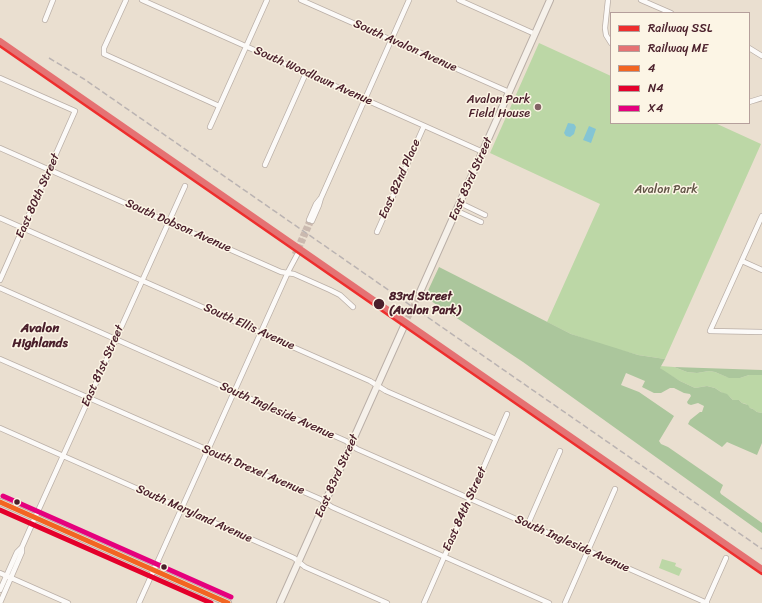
<!DOCTYPE html>
<html>
<head>
<meta charset="utf-8">
<style>
	body { margin:0 }
	#map { position:relative; width:762px; height:603px; overflow:hidden; background:#eadfd0; font-family:Sriracha,sans-serif }
	canvas { display:block }
	.legend { position:absolute; left:610px; top:12px; width:140px; height:112px; box-sizing:border-box; background:#fcf5e5; border:1px solid #b59f9b; margin:0; padding:5px 7px; list-style:none; font-size:12px; color:#4a1f2b }
	.legend li { display:flex; align-items:center; gap:8px; height:20px }
	.legend b { width:20px; border:1px solid #b59f9b }
</style>
</head>
<body>
<div id="map">
<canvas width="762" height="603"></canvas>
<ul class="legend">
<li><b style="height:5px;background:#ee2e2d"></b>Railway SSL</li>
<li><b style="height:5px;background:#e57273"></b>Railway ME</li>
<li><b style="height:5px;background:#f26522"></b>4</li>
<li><b style="height:5px;background:#e4002b"></b>N4</li>
<li><b style="height:5px;background:#e5007d"></b>X4</li>
</ul>
</div>
<script>
const g = document.querySelector('canvas').getContext('2d');
g.lineJoin = 'round';
function fill(path, color) {
  g.fillStyle = color;
  g.fill(path, 'evenodd');
}
function toPath(rows) {
  const path = new Path2D();
  for (const r of rows) {
    path.moveTo(r[0], r[1]);
    for (let i = 2; i < r.length; i += 2) path.lineTo(r[i], r[i + 1]);
  }
  return path;
}
function stroke(path, color, width, dash) {
  g.strokeStyle = color;
  g.lineWidth = width;
  g.lineCap = dash ? 'butt' : 'round';
  g.setLineDash(dash || []);
  g.stroke(path);
}
function write(font, color, halo, rows, align = 'center') {
  g.font = font + ' Sriracha,sans-serif';
  g.lineWidth = 3;
  g.setLineDash([]);
  g.textBaseline = 'middle';
  g.strokeStyle = halo;
  g.fillStyle = color;
  for (const [text, x, y, turn = 0] of rows) {
    g.save();
    g.translate(x, y);
    g.rotate((+turn || 0) * Math.PI / 180);
    g.textAlign = isNaN(turn) ? turn : align;
    if (halo) g.strokeText(text, 0, 0);
    g.fillText(text, 0, 0);
    g.restore();
  }
}
fill(toPath([
	[539,43,611,76,611,123,715,123,761,144,665,359,638,355,609,347,571,334,547,322,600,204,490,153],
	[660,366,674,367,687,372,697,373,709,371,715,372,727,377,740,378,749,375,762,375,762,413,757,412,753,409,750,408,746,404,742,403,739,400,733,400,730,397,721,392,715,388,707,386,695,388,680,381,663,371,660,368],
	[662,559,676,563,675,566,682,569,679,576,659,568]
]), '#bcd7a6');
fill(toPath([
	[439,267,571,334,638,355,665,359,660,368,680,381,695,388,707,386,715,388,721,392,727,394,733,400,739,400,742,403,748,405,750,408,753,409,757,412,762,413,762,443,757,455,727,442,722,447,688,424,690,420,700,412,702,412,704,406,698,403,691,405,688,404,687,402,691,396,690,394,684,393,674,388,670,388,661,393,654,393,642,387,645,381,626,373,621,385,639,392,674,416,659,441,661,444,668,447,723,485,720,492,721,494,762,523,762,533,523,362,425,297],
	[674,367,762,370,762,375,749,375,740,378,729,378,715,372,709,371,697,373,687,372]
]), '#abc69c');
fill(toPath([
	[568,123,574,124,576,127,574,134,570,137,566,136,564,133],
	[589,126,596,129,591,143,583,140]
]), '#84c5d4');
stroke(toPath([
	[294,254,309,220],
	[297,255,312,221]
]), '#cab9af', 4.5, [4.5, 2]);
stroke(toPath([
	[404,326,420,292]
]), '#cab9af', 6, [6, 3]);
const street = toPath([
	[126,0,104,48,104,54,219,106],
	[142,0,483,152],
	[301,0,509,92],
	[459,0,535,34],
	[608,0,605,28,606,35,611,43],
	[641,0,671,13],
	[45,20,53,0],
	[749,48,762,56],
	[0,78,75,111,0,280],
	[749,102,762,98],
	[210,127,267,0],
	[0,148,281,272,294,274,330,290,340,295,353,307],
	[265,165,306,73],
	[460,203,485,215],
	[457,211,481,222],
	[762,216,710,331,762,332],
	[0,218,370,381,386,391,496,439],
	[309,220,316,204,320,199],
	[312,221,319,205,321,198,409,0],
	[377,232,424,126],
	[742,261,762,270],
	[0,288,346,441,357,449,707,603],
	[0,359,320,499,332,507,549,603],
	[0,428,294,558,305,567,387,603],
	[528,524,560,451],
	[0,573,68,603],
	[0,590,17,552,22,547],
	[0,603,22,552,22,547,29,531,185,186],
	[139,603,289,270,297,255],
	[424,603,507,414],
	[565,603,615,489],
	[706,603,726,558]
]);
const secondary = toPath([
	[420,292,550,0],
	[0,502,228,603],
	[280,603,404,326]
]);
stroke(street, '#baafa7', 6);
stroke(secondary, '#baafa7', 8);
stroke(street, '#fcfaf8', 4.5);
stroke(secondary, '#f6f1ea', 6);
stroke(toPath([
	[49,58,84,79,762,549]
]), '#bab3b2', 1.5, [6, 3]);
stroke(toPath([
	[0,502,228,603]
]), '#f26522', 5);
stroke(toPath([
	[0,510,211,603]
]), '#e4002b', 5);
stroke(toPath([
	[3,496,231,597]
]), '#e5007d', 5);
stroke(toPath([
	[0,44,762,572]
]), '#ee2e2d', 6);
stroke(toPath([
	[0,41,762,569]
]), '#e57273', 6);
for (const [x, y, r, color] of [
	[538,107,4,"#826265"],
	[379,304,6,"#4a1f2b"],
	[17,502,3.5,"#4a1f2b"],
	[164,567,3.5,"#4a1f2b"]
]) {
  const dot = new Path2D();
  dot.arc(x, y, r, 0, 2 * Math.PI);
  g.fillStyle = color;
  g.fill(dot);
  stroke(dot, '#fcf5e5', 1.5);
}
write('12px', '#4a1f2b', '#fcf5e5', [
	["South Avalon Avenue",405,46,24],
	["South Woodlawn Avenue",313,76,24],
	["East 82nd Place",400,179,-66],
	["East 83rd Street",471,179,-66],
	["East 80th Street",38,196,-66],
	["South Dobson Avenue",178,226,24],
	["South Ellis Avenue",249,327,24],
	["East 81st Street",103,366,-66],
	["South Ingleside Avenue",277,411,24],
	["South Drexel Avenue",253,470,23],
	["East 83rd Street",337,476,-66],
	["East 84th Street",465,509,-66],
	["South Maryland Avenue",194,514,24],
	["South Ingleside Avenue",572,544,24]
]);
write('12px', '#4a1f2b', '#fcf5e5', [
	["Avalon Park",530,100],
	["Field House",530,114]
], 'right');
write('12px', '#615446', '#fcf5e5', [
	["Avalon Park",666,190]
]);
write('bold 12px', '#4a1f2b', '#fcf5e5', [
	["83rd Street",389,297],
	["(Avalon Park)",389,311]
], 'left');
write('bold 13px', '#4a1f2b', '#fcf5e5', [
	["Avalon",40,329],
	["Highlands",40,344]
]);
</script>
</body>
</html>
